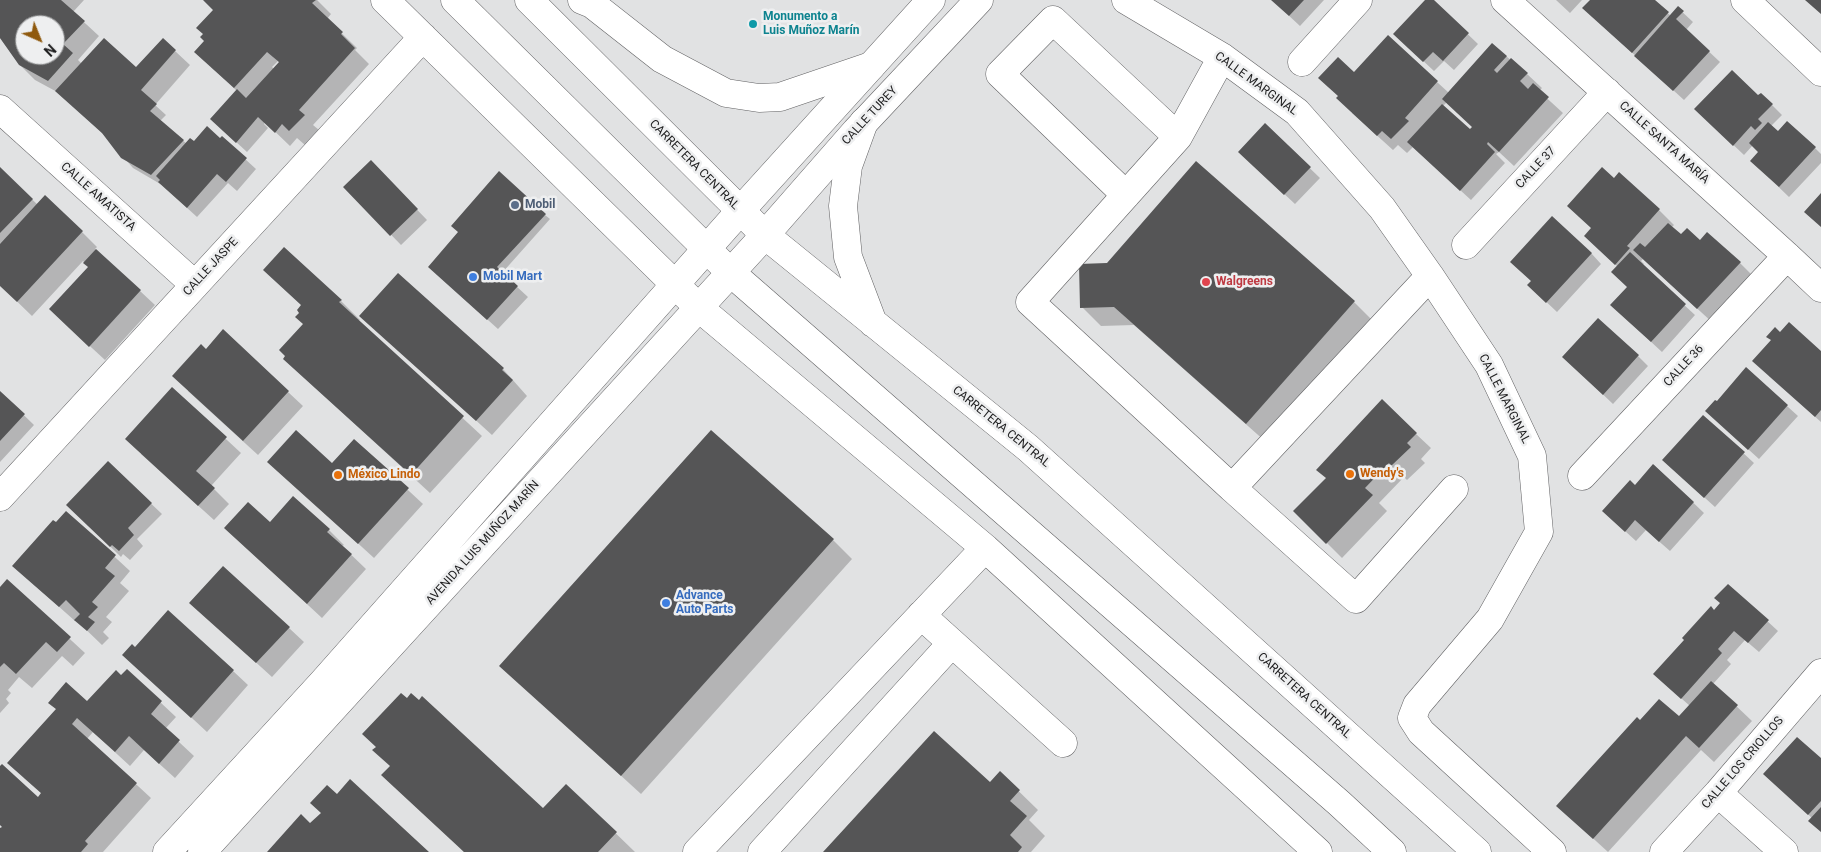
<!DOCTYPE html>
<html>
<head>
<meta charset="utf-8">
<style>
	body { margin:0 }
	#map { position:relative; width:1821px; height:852px; overflow:hidden; background:#e1e2e3; font-family:Roboto,sans-serif }
	canvas { display:block }
	.north { position:absolute; left:15px; top:15px; width:50px; height:50px; box-sizing:border-box; background:#eeeff0; border:1px solid #9c9d9e; border-radius:50%; rotate:136deg; font-size:14px; font-weight:700; line-height:20px; text-align:center; color:#212122 }
	.north::after { content:''; display:block; margin:auto; width:18px; height:22px; background:#8f590d; clip-path:polygon(50% 0,100% 100%,50% 72%,0 100%) }
</style>
</head>
<body>
<div id="map">
<canvas width="1821" height="852"></canvas>
<div class="north">N</div>
</div>
<script>
const g = document.querySelector('canvas').getContext('2d');
g.lineJoin = 'round';
function fill(path, color) {
  g.fillStyle = color;
  g.fill(path, 'evenodd');
}
function toPath(rows) {
  const path = new Path2D();
  for (const r of rows) {
    path.moveTo(r[0], r[1]);
    for (let i = 2; i < r.length; i += 2) path.lineTo(r[i], r[i + 1]);
  }
  return path;
}
function stroke(path, color, width, dash) {
  g.strokeStyle = color;
  g.lineWidth = width;
  g.lineCap = dash ? 'butt' : 'round';
  g.setLineDash(dash || []);
  g.stroke(path);
}
function write(font, color, halo, rows, align = 'center') {
  g.font = font + ' Roboto,sans-serif';
  g.lineWidth = 5;
  g.setLineDash([]);
  g.textBaseline = 'middle';
  g.strokeStyle = halo;
  g.fillStyle = color;
  for (const [text, x, y, turn = 0] of rows) {
    g.save();
    g.translate(x, y);
    g.rotate((+turn || 0) * Math.PI / 180);
    g.textAlign = isNaN(turn) ? turn : align;
    if (halo) g.strokeText(text, 0, 0);
    g.fillText(text, 0, 0);
    g.restore();
  }
}
fill(toPath([
	[0,0,84,0,73,12,99,36,78,60,82,64,136,69,175,51,190,65,155,105,166,115,160,121,187,144,220,140,222,138,256,169,237,191,228,183,197,217,162,185,133,168,103,134,59,93,35,80,20,65,0,38],
	[25,25,55,25,55,55,25,55],
	[204,0,317,0,331,14,327,19,357,48,355,50,369,64,313,125,319,130,305,145,297,138,290,146,265,122,264,124,268,128,247,152,222,129,237,91,211,67,214,10],
	[278,61,280,63,274,69,272,67],
	[1272,0,1324,0,1300,26],
	[1427,0,1432,0,1478,44,1454,70,1444,61,1434,71,1405,44],
	[1556,0,1582,0,1570,13],
	[1591,0,1653,0,1671,16,1678,8,1693,22,1686,30,1720,62,1684,100,1594,18],
	[1492,44,1527,74,1542,88,1539,91,1563,113,1514,166,1499,152,1496,154,1505,163,1471,200,1413,147,1407,153,1398,145,1393,150,1352,113,1354,73,1437,82,1449,93],
	[1447,102,1473,127,1470,130,1443,106],
	[1758,96,1772,105,1782,115,1771,126,1778,133,1815,148,1821,154,1821,163,1789,197,1762,171,1760,152,1753,145,1744,155,1706,119],
	[1265,125,1320,178,1295,204,1250,162],
	[371,162,427,220,401,245,345,187],
	[0,169,38,205,82,232,97,247,95,249,155,305,105,360,66,324,89,267,83,261,32,316,0,285],
	[1614,179,1659,210,1674,225,1671,228,1681,236,1700,242,1740,263,1755,278,1713,323,1643,259,1641,261,1644,264,1642,266,1695,315,1662,352,1622,315,1628,287,1618,267,1601,251,1592,229],
	[545,215,550,219,502,273,528,297,498,329,440,277],
	[1591,253,1601,264,1557,312,1539,295],
	[341,301,360,320,358,321,482,436,430,493,284,359,304,324,301,312,302,305],
	[1354,302,1373,321,1266,442,1134,325,1101,326,1082,307],
	[361,316,503,369,527,396,492,435],
	[1780,334,1821,352,1821,422,1769,376],
	[206,351,288,392,303,406,258,455,188,391],
	[1638,356,1648,366,1613,404,1574,367],
	[1746,369,1798,416,1759,459,1717,421,1717,403],
	[172,389,241,453,211,486,229,504,214,520,141,454],
	[0,392,34,425,0,462],
	[1703,416,1754,463,1715,507,1674,470],
	[1416,434,1431,448,1421,459,1425,463,1407,480,1404,477,1379,503,1387,511,1342,558,1295,511],
	[354,440,423,504,374,558,269,462,332,464],
	[108,463,162,514,137,539,143,546,130,560,123,554,121,557,78,515],
	[1654,465,1704,513,1670,551,1646,530,1636,541,1614,521,1635,486],
	[293,498,329,530,344,545,342,546,366,569,322,618,225,528,270,524],
	[66,512,130,571,120,583,129,591,106,617,112,622,103,632,109,638,102,645,76,620,75,621,29,580,56,524],
	[833,540,852,559,641,794,501,666],
	[7,581,85,653,73,666,62,656,32,688,19,677,8,690,11,693,6,699,9,703,0,713,0,589],
	[1728,585,1778,631,1759,652,1745,640,1727,660,1731,664,1713,684,1752,721,1714,762,1701,750,1608,852,1573,820,1640,722,1679,718,1690,706,1665,684,1714,611,1722,603],
	[206,617,289,628,304,642,272,677],
	[135,649,233,671,248,685,207,732,124,655],
	[127,671,176,717,165,729,194,756,175,778,144,750,130,766,93,732,87,739,151,798,103,852,0,852,0,830,3,827,0,824,0,767,38,798,42,794,24,778,57,710,50,703,88,703],
	[407,700,419,701,543,810,566,785,635,852,464,852,391,767],
	[1821,760,1821,832,1812,818,1775,784],
	[1000,773,1038,810,1029,820,1045,836,1031,852,825,852,990,784]
]), '#0003');
fill(toPath([
	[0,0,61,0,85,21,63,44,73,53,48,81,19,65,0,38],
	[25,25,55,25,55,55,25,55],
	[203,0,316,0,312,3,343,32,341,34,355,48,299,110,305,115,289,131,282,124,275,133,258,117,236,143,210,119,237,89,246,98,279,62,267,52,234,88,194,52,204,41,200,37,203,34,196,28,213,10],
	[1271,0,1304,0,1289,16],
	[1425,0,1434,0,1469,33,1443,61,1433,52,1423,62,1393,34],
	[1590,0,1655,0,1669,12,1632,53,1582,8],
	[1805,0,1821,0,1821,14],
	[1678,6,1684,11,1676,19,1710,51,1673,91,1634,56],
	[1388,35,1438,81,1405,118,1409,121,1391,139,1382,131,1377,136,1336,98,1338,96,1318,78,1338,57,1354,72],
	[104,38,136,67,163,38,176,50,141,90,157,104,150,111,184,140,151,175,121,158,102,133,55,91],
	[1492,43,1507,56,1494,70,1497,73,1511,58,1528,73,1520,81,1528,89,1533,83,1549,97,1499,152,1488,142,1487,144,1495,152,1460,191,1407,142,1442,104,1470,129,1472,127,1442,99],
	[1732,70,1758,95,1761,93,1773,104,1758,119,1762,123,1755,130,1751,126,1733,146,1694,109],
	[1787,121,1816,147,1779,187,1750,161,1758,152,1749,143,1768,122,1778,131],
	[1265,123,1311,167,1284,195,1238,152],
	[207,126,220,138,222,136,247,158,226,182,217,174,187,208,158,182,160,180,156,176,190,138,194,141],
	[371,160,418,209,390,236,343,187],
	[1196,161,1355,301,1246,424,1114,307,1080,308,1079,264,1107,263],
	[0,167,33,199,0,233],
	[1602,167,1614,178,1619,172,1660,209,1627,246,1630,248,1615,265,1584,236,1591,228,1567,206],
	[499,171,546,214,497,267,518,286,487,320,428,267,458,232,451,226],
	[1821,193,1821,227,1804,212],
	[45,195,83,231,17,302,0,286,0,244],
	[1552,216,1592,253,1546,303,1527,285,1531,281,1510,262],
	[1668,223,1681,234,1687,228,1700,240,1707,232,1741,262,1697,309,1633,250,1640,243,1645,247],
	[284,247,342,300,339,302,464,416,411,475,283,359,285,356,279,350,303,324,295,317,299,313,297,310,301,305,263,270],
	[96,249,141,290,89,347,49,309,88,267,83,263],
	[1630,252,1686,304,1651,342,1610,305,1627,287,1611,272],
	[398,273,504,368,502,370,513,380,476,421,359,316],
	[1598,318,1639,355,1603,395,1562,357],
	[1789,322,1821,351,1821,410,1815,417,1752,361,1771,340,1766,337,1775,327,1780,332],
	[223,329,289,391,243,441,172,376,201,344,206,349],
	[1746,367,1788,405,1748,450,1705,411,1715,400,1717,401],
	[172,387,227,437,196,471,215,488,198,506,125,439],
	[0,391,25,414,0,441],
	[1382,399,1417,433,1407,443,1411,447,1391,466,1389,463,1365,488,1373,495,1326,544,1293,511,1326,478,1316,470],
	[1703,415,1745,452,1704,498,1662,460],
	[296,430,332,463,354,439,409,488,358,544,267,462],
	[711,430,834,539,621,776,499,666],
	[108,461,152,503,128,528,134,535,119,551,112,545,110,547,66,505],
	[1653,464,1694,502,1659,542,1635,520,1625,532,1602,511,1630,480,1635,485],
	[293,496,330,529,327,532,352,554,307,604,224,528,248,502,270,522],
	[66,511,116,555,105,568,115,576,92,602,98,607,88,617,95,622,87,631,74,620,80,614,66,600,59,607,12,566,53,520,56,522],
	[223,566,290,627,256,663,189,603],
	[7,579,71,637,57,652,46,642,16,674,4,663,0,667,0,587],
	[1728,584,1769,620,1748,643,1734,631,1718,649,1722,653,1681,699,1653,674,1684,640,1682,638,1711,606,1714,610,1720,603,1714,598],
	[168,610,234,670,191,718,122,655,132,644,135,647],
	[127,669,162,701,151,714,180,740,159,764,129,736,115,752,77,718,72,724,137,783,85,841,88,844,81,852,0,852,0,828,2,827,0,825,0,766,2,764,38,797,41,793,7,763,56,709,48,703,66,682,87,701,116,670,121,675],
	[1711,681,1738,705,1699,748,1686,736,1593,839,1556,806,1637,717,1640,720,1659,699,1679,716],
	[401,693,407,698,411,693,419,700,422,696,543,808,566,784,617,832,598,852,464,852,381,775,390,766,372,750,376,747,362,734],
	[934,731,990,782,1000,771,1020,790,1010,801,1027,816,1010,835,1022,847,1018,852,823,852],
	[1797,737,1821,758,1821,801,1808,815,1763,774],
	[350,779,429,852,267,852,301,814,310,823,321,813,310,803,327,785,337,794],
	[1821,807,1821,832,1808,821]
]), '#555556');
const minor = toPath([
	[385,0,698,307,985,548,1318,852],
	[1126,0,1222,57,1297,112,1382,208,1430,276,1489,365,1532,456,1539,532,1490,619,1417,705,1412,718,1421,732,1552,852],
	[1505,0,1787,256,1821,288],
	[1745,0,1821,72],
	[1222,57,1178,137,1030,302,1232,488,1430,276],
	[1302,62,1358,0],
	[0,109,195,285],
	[1126,195,1000,74,1053,20,1178,137],
	[740,211,931,0],
	[765,235,856,131,979,0],
	[1466,245,1607,92],
	[1582,476,1787,256],
	[1232,488,1356,599,1454,489],
	[0,497,423,37],
	[921,615,1063,743],
	[1718,793,1784,852],
	[697,852,985,548],
	[762,852,952,643],
	[1664,852,1718,793,1821,673]
]);
const major = toPath([
	[455,0,730,272,1339,803,1392,852],
	[529,0,765,235,1028,448,1477,852],
	[582,0,592,4,662,59,726,93,759,98,780,97,871,66],
	[864,122,848,166,843,206,848,257,873,323],
	[167,852,323,682,740,211],
	[202,852,765,235]
]);
stroke(minor, '#626264', 29);
stroke(major, '#626264', 29);
stroke(minor, '#fff', 28);
stroke(major, '#fff', 28);
for (const [x, y, r, color] of [
	[753,24,5,"#0f9aa8"],
	[515,205,5,"#5c6f8a"],
	[473,277,5,"#3f7fe0"],
	[1206,282,5,"#e0444e"],
	[1350,474,5,"#e8710a"],
	[338,475,5,"#e8710a"],
	[666,603,5,"#3f7fe0"]
]) {
  const dot = new Path2D();
  dot.arc(x, y, r, 0, 2 * Math.PI);
  g.fillStyle = color;
  g.fill(dot);
  stroke(dot, '#eeeff0', 2);
}
write('bold 12px', '#0d838f', '#eeeff0', [
	["Monumento a",763,17],
	["Luis Muñoz Marín",763,31]
], 'left');
write('12px', '#212122', '#eeeff0', [
	["CALLE MARGINAL",1256,84,36],
	["CALLE TUREY",870,116,-47],
	["CALLE SANTA MARÍA",1664,143,42],
	["CARRETERA CENTRAL",694,165,45],
	["CALLE 37",1536,168,-47],
	["CALLE AMATISTA",98,197,42],
	["CALLE JASPE",211,267,-47],
	["CALLE 36",1684,366,-47],
	["CALLE MARGINAL",1504,399,63],
	["CARRETERA CENTRAL",1001,427,39],
	["AVENIDA LUIS MUÑOZ MARÍN",483,543,-48],
	["CARRETERA CENTRAL",1304,696,42],
	["CALLE LOS CRIOLLOS",1743,763,-49]
]);
write('bold 12px', '#4e5e75', '#eeeff0', [
	["Mobil",525,205]
], 'left');
write('bold 12px', '#366cbe', '#eeeff0', [
	["Mobil Mart",483,277],
	["Advance",676,596],
	["Auto Parts",676,610]
], 'left');
write('bold 12px', '#be3a42', '#eeeff0', [
	["Walgreens",1216,282]
], 'left');
write('bold 12px', '#c56008', '#eeeff0', [
	["Wendy's",1360,474],
	["México Lindo",348,475]
], 'left');
</script>
</body>
</html>
